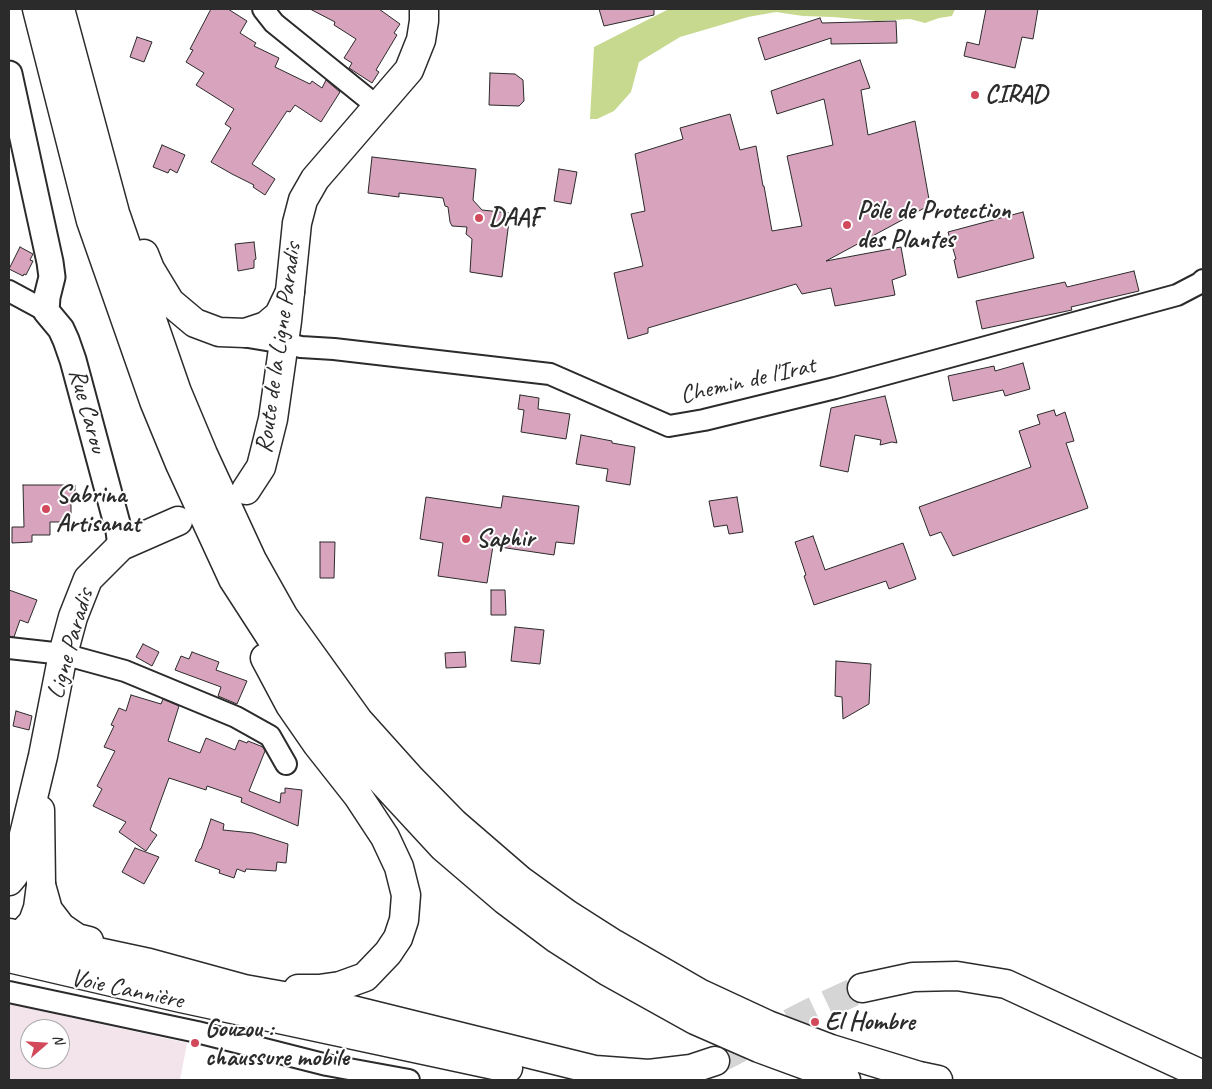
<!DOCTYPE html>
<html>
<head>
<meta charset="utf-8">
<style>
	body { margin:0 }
	#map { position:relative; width:1212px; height:1089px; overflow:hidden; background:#fff; font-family:Caveat,sans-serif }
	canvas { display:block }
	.frame { position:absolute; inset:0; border:10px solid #2b2b2b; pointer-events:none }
	.north { position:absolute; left:20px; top:1019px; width:50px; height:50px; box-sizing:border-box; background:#fff; border:1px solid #aaa; border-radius:50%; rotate:71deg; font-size:14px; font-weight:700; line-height:20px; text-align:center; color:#2b2b2b }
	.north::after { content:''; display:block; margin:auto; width:18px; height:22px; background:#d1495b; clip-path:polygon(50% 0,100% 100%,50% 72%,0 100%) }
</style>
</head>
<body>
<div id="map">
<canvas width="1212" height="1089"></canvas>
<div class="frame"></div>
<div class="north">N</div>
</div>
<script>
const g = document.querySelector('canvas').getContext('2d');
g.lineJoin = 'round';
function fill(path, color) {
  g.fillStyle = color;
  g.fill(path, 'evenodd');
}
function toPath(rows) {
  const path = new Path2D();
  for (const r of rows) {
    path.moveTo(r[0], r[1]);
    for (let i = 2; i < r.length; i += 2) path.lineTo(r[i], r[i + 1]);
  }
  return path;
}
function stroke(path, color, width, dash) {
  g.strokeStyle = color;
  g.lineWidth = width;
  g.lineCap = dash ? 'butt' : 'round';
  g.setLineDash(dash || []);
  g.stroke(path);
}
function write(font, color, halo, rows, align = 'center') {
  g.font = font + ' Caveat,sans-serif';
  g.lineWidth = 4;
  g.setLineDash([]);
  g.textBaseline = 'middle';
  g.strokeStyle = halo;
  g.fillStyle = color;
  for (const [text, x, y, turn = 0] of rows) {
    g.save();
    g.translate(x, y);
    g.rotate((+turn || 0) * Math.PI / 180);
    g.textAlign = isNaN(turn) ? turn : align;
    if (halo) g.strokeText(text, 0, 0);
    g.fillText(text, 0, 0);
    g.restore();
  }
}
fill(toPath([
	[9,1004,187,1043,180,1080,9,1080],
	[30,1029,60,1029,60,1059,30,1059]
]), '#f3e3eb');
fill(toPath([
	[669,9,955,9,952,16,939,18,925,23,910,19,877,21,833,17,803,16,776,12,748,17,680,37,639,62,631,92,614,111,597,119,590,119,594,47]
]), '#c6d98e');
const building = toPath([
	[211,9,228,9,247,21,240,33,256,43,254,46,279,58,275,67,310,84,312,81,322,88,326,80,340,92,321,122,295,105,290,112,287,111,252,164,275,179,265,195,253,187,254,185,232,174,211,162,231,128,225,124,234,109,196,85,204,73,186,62,193,50,190,49,211,9],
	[310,9,379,9,400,24,394,33,397,35,376,70,379,72,372,83,349,68,352,63,344,58,356,39,334,25,335,22,310,9],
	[599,9,654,9,654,15,604,26,599,9],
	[986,9,1038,9,1033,39,1022,37,1015,68,964,56,967,42,979,45,986,9],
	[820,18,822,23,896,21,897,43,831,44,831,38,765,60,758,38,820,18],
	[137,37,152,42,144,62,130,57,137,37],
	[860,60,870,88,861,90,868,135,915,121,930,205,826,261,901,247,906,275,892,280,895,295,835,306,831,288,802,294,796,284,648,328,648,333,628,339,614,273,643,266,631,214,645,211,635,154,683,139,680,128,730,114,740,150,756,146,763,186,764,186,772,231,802,226,787,156,833,145,824,99,777,114,771,91,860,60],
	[490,73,515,74,523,80,524,101,519,106,489,105,490,73],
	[162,145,185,155,177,173,170,169,168,173,153,167,162,145],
	[372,157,476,169,473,200,482,210,510,213,502,277,470,272,472,239,466,234,467,227,452,226,450,222,448,207,445,206,443,198,399,193,399,197,368,193,372,157],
	[559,169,577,172,571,204,554,201,559,169],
	[1023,212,1034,258,958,278,954,260,956,259,948,232,1023,212],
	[254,242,256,259,254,260,254,268,238,271,235,244,254,242],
	[20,247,33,254,30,260,33,261,26,275,24,274,23,276,9,269,20,247],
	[1134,271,1139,291,1071,307,1072,310,982,329,976,301,1065,282,1067,287,1134,271],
	[1023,363,1030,389,1005,396,1003,390,953,401,948,376,994,366,995,371,1023,363],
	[520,395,539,398,538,409,570,414,566,439,521,432,524,410,518,409,520,395],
	[885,396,897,443,892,442,880,445,881,440,855,435,848,472,820,466,831,408,885,396],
	[1054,410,1056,416,1065,412,1074,441,1066,443,1088,508,953,556,941,532,930,536,919,507,1031,467,1019,431,1040,424,1037,415,1054,410],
	[581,435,612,441,612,443,635,447,630,485,606,481,608,469,576,464,581,435],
	[23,485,75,485,75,501,71,501,71,522,50,522,50,535,32,535,32,542,12,543,12,527,24,527,23,485],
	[503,496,579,506,574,544,556,542,554,555,493,546,487,583,438,576,443,543,420,539,426,497,501,508,503,496],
	[737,497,743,532,729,534,727,525,714,527,709,501,737,497],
	[813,536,825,570,903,543,916,579,889,589,886,581,814,605,804,576,806,575,795,542,813,536],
	[320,542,335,542,334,578,320,578,320,542],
	[9,590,37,600,28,623,20,620,14,637,9,636,9,590],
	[491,590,505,590,506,615,491,615,491,590],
	[515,627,544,630,540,664,511,661,515,627],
	[143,644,159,652,152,666,136,657,143,644],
	[192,652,219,662,216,670,247,681,237,704,218,696,221,687,175,670,181,656,189,659,192,652],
	[465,652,466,667,446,668,445,653,465,652],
	[836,661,871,664,869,704,843,719,842,697,835,696,836,661],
	[131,695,161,704,163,699,179,706,168,741,200,753,206,738,235,750,239,740,247,743,248,741,263,747,265,751,249,791,280,803,281,793,285,793,285,788,302,790,298,826,241,802,242,798,207,786,206,790,169,778,150,830,157,835,146,851,119,832,126,822,93,806,102,789,97,786,115,751,104,747,114,726,111,725,119,708,126,711,131,695],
	[16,711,32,716,29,730,13,726,16,711],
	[211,819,224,824,223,830,253,833,288,844,286,863,277,862,276,871,246,869,245,872,237,869,234,878,219,873,220,870,195,861,200,849,201,849,211,819],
	[135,848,159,857,144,884,122,872,135,848]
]);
fill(building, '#d8a3bc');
stroke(building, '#2b2b2b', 1);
stroke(toPath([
	[715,1061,813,1011,862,988]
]), '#d5d5d5', 28, [28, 14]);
const minor = toPath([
	[263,9,274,23,378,107],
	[9,291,46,311],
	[242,336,284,343,301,347,334,349,550,374,669,426,704,420,835,388,1177,295,1200,283,1203,280],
	[9,648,63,654,125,671,236,717,270,736,286,764],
	[9,992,197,1032,327,1065,409,1080]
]);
const tertiary = toPath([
	[9,74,50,262,52,277,47,297,46,311,61,329,66,340,73,360,119,531,121,546]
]);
const secondary = toPath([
	[246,490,261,467,273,419,287,321,297,223,303,200,315,179,409,70,421,40,424,21,424,9],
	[9,881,14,875,22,843,43,756,63,654,73,617,88,579,121,546,178,521],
	[9,940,21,935,33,922,38,908,41,885,40,810]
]);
const trunk = toPath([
	[37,9,91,221,154,401,180,464,233,579,299,681,345,741,443,847,505,900,557,939,607,971,695,1020,759,1048,846,1080],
	[60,9,115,213,177,392,203,454,252,560,284,617,358,720,411,779,454,823,520,880,567,914,614,944,699,993,768,1025,831,1049,919,1076,938,1080],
	[144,254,150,269,170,302,195,323,219,332,245,333,266,326,279,315,290,292],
	[265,658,290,705,317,744,358,796,385,837,399,867,406,895,404,920,398,938,388,953,365,977,340,986,319,989,298,989],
	[41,885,48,910,61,927,77,938,89,941],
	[9,933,149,963,244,989,328,1004,595,1070,649,1074,691,1069,715,1061],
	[9,958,181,998,508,1068],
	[862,988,913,977,957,976,1006,984,1203,1075]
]);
stroke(minor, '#2b2b2b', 24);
stroke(tertiary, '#2b2b2b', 29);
stroke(secondary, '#2b2b2b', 31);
stroke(trunk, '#2b2b2b', 31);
stroke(minor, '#fff', 20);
stroke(tertiary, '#fff', 25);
stroke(secondary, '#fff', 28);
stroke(trunk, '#fff', 28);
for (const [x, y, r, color] of [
	[975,95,5,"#d1495b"],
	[479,218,5,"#d1495b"],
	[847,225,5,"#d1495b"],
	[46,509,5,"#d1495b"],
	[466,539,5,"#d1495b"],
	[815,1022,5,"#d1495b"],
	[195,1043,5,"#d1495b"]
]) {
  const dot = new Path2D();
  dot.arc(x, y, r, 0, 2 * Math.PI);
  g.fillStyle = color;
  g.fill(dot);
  stroke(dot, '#fff', 2);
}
write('bold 25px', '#2b2b2b', '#fff', [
	["CIRAD",985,95],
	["Pôle de Protection",857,211],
	["des Plantes",857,240],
	["DAAF",489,218],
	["Sabrina",56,495],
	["Artisanat",56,524],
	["Saphir",476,539],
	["El Hombre",825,1022],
	["Gouzou :",205,1029],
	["chaussure mobile",205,1058]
], 'left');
write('25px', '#2b2b2b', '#fff', [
	["Route de la Ligne Paradis",279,348,-82],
	["Chemin de l'Irat",748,381,-13],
	["Rue Carou",87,411,75],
	["Ligne Paradis",71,644,-74],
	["Voie Cannière",127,990,12]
]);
</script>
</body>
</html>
